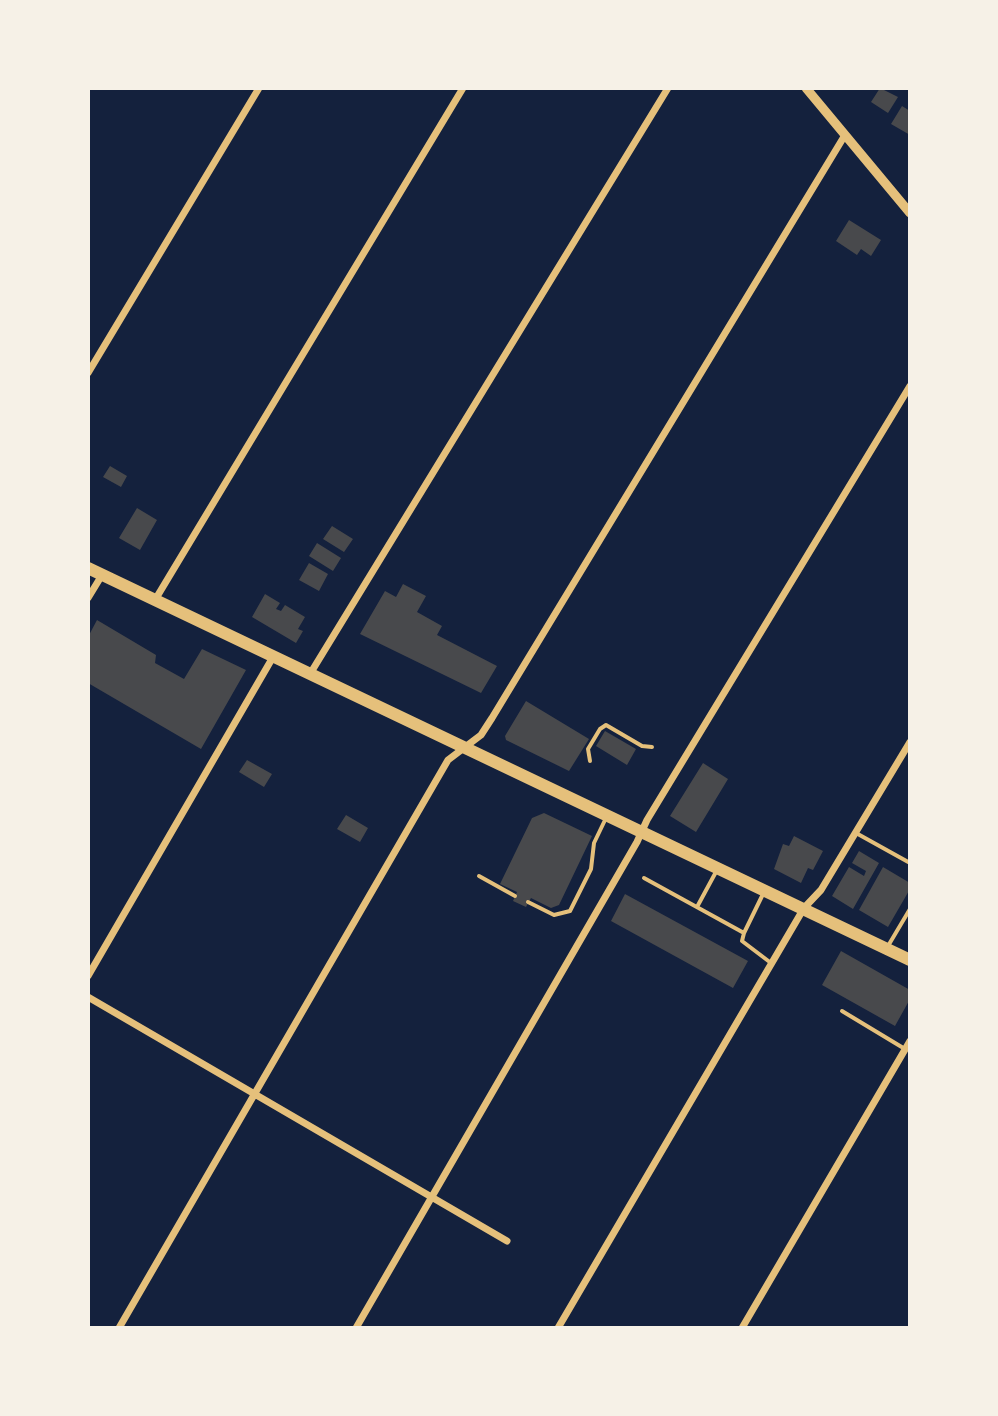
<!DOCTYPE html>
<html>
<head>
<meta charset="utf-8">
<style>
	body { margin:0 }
	#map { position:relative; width:998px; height:1416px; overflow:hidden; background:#14213d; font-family:"IBM Plex Serif",serif }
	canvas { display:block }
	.frame { position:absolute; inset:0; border:90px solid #f6f1e7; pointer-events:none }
</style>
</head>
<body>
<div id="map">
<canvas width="998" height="1416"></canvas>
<div class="frame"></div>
</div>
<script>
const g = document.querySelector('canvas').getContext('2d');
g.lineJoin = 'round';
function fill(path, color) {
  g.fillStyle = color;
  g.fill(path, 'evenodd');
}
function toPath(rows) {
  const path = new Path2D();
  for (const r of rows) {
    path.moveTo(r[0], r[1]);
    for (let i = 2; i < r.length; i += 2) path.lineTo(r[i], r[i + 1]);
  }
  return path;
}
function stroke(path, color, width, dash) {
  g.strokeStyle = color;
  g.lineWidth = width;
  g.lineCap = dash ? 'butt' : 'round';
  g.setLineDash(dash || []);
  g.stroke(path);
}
fill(toPath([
	[880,88,898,97,888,113,871,102],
	[902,106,910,111,910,135,891,124],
	[849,220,881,240,871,256,861,249,857,255,836,241],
	[110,466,127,476,121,487,103,477],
	[137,508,157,520,140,550,119,538],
	[332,526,353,539,344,552,323,539],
	[317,543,341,558,333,571,309,556],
	[309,563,328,574,319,591,299,580],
	[403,584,426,596,417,612,442,626,437,635,497,666,481,693,360,634,385,591,396,597],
	[265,594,280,603,276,609,281,611,285,605,305,617,298,629,303,631,296,643,252,617],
	[97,620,156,655,155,663,184,679,202,649,246,670,201,749,88,683,88,637],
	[526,701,589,739,569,771,506,740,505,736],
	[605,731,636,749,627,765,596,746],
	[247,760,272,774,264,787,239,772],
	[703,763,728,779,696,832,670,816],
	[544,813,592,836,559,905,551,908,531,898,526,907,513,901,517,892,500,884,532,818],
	[346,815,368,828,360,842,337,829],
	[794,836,823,851,813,870,808,868,801,883,774,869,783,844,789,846],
	[859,851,879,863,853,909,832,896,849,867,864,876,866,871,852,863],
	[883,867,910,883,910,889,888,927,859,910],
	[625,894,748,961,733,988,611,921],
	[841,951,910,990,910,999,895,1026,822,985]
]), '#48494c');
stroke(toPath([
	[590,761,588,749,600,729,606,725,642,746,652,747],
	[856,833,910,863],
	[479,876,515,896],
	[644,878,744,933],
	[764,892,744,933,742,941,771,963],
	[528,902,554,915,570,911,591,869,594,843,606,818],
	[697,907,717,870],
	[888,946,910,909],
	[842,1011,905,1049]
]), '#e5c07b', 4);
stroke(toPath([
	[88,373,259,88],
	[88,598,102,575],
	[155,600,463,88],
	[310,674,668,88],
	[88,976,273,657],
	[88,997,507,1241],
	[119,1328,448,760,481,735,492,718,845,135],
	[356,1328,637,842,647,820,910,386],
	[558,1328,804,908,821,890,910,742],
	[742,1328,910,1041]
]), '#e5c07b', 7);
stroke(toPath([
	[806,88,910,213]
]), '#e5c07b', 9);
stroke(toPath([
	[88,568,910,960]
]), '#e5c07b', 12);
</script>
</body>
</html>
